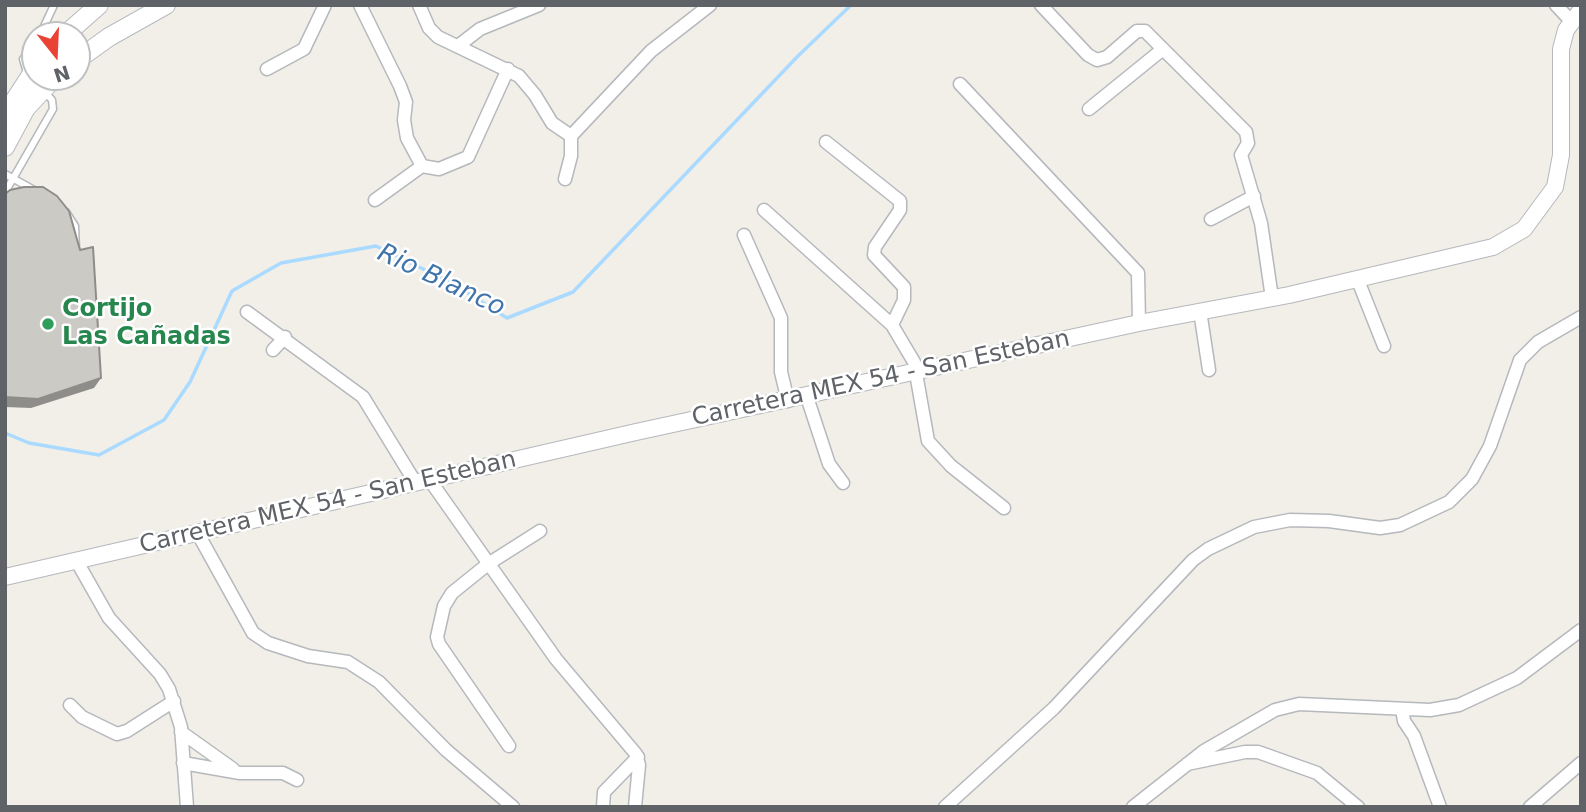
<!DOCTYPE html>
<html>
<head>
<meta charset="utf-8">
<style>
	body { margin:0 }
	#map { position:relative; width:1586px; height:812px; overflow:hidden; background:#f1efe8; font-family:"DejaVu Sans",sans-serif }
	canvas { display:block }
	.frame { position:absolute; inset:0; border:7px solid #5f6368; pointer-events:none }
	.north { position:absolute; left:21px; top:21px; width:70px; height:70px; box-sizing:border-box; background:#fff; border:2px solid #bfc1c3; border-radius:50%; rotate:162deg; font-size:19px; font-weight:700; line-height:28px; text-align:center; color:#5f6368 }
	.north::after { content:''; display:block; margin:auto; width:24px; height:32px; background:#ea4335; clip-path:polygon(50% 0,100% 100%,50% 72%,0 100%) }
</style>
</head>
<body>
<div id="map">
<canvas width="1586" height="812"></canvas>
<div class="frame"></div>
<div class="north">N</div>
</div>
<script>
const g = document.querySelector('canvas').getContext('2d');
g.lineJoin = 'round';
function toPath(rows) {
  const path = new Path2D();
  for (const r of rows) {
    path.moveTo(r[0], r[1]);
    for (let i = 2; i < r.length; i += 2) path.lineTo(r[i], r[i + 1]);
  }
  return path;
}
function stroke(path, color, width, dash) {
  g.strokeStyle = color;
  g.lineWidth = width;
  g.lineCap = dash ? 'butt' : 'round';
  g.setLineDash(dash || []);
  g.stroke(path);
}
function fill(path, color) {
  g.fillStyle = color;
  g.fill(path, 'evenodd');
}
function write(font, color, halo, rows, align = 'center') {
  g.font = font + ' "DejaVu Sans",sans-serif';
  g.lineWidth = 5;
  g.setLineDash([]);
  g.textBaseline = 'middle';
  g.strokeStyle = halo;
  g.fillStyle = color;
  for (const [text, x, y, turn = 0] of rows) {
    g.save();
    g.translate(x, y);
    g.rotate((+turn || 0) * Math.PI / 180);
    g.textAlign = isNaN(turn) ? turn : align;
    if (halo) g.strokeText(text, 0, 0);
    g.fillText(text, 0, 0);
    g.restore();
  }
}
stroke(toPath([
	[5,433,29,443,99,455,164,420,190,382,232,291,281,263,376,246,452,283,507,318,573,292,797,57,851,5]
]), '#aadaff', 3.5);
const service = toPath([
	[40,35,54,5],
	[27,73,23,59,35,42],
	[5,174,34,190],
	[7,189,53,109,52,100,44,91],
	[66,212,75,226,76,250]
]);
const minor = toPath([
	[360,5,400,86,406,102,404,120,407,138,422,166],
	[419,5,429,28,438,37,519,76,535,95,552,123,571,136],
	[1041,5,1088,55,1097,60,1107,57,1137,31,1145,31,1246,132,1248,143,1241,155,1261,223,1272,298],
	[1556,5,1571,21],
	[458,46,480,29,539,5],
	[267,69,304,49,325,5],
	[960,84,1138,273,1139,323],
	[1089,109,1163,49],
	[826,142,900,201,900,210,875,247,874,255,904,287,904,300,892,325],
	[422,166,439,169,468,157,508,69],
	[565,179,571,156,571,136,651,51,710,5],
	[375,200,422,166],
	[764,210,892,325,914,362,928,441,951,466,1004,508],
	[1211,219,1254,196],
	[744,235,781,318,781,372,788,401],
	[1357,278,1384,346],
	[1200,311,1209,370],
	[247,312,363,397,415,482],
	[273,350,285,337],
	[807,397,829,464,843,483],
	[429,479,556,659,636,754,639,765,635,807],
	[197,532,253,633,268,643,308,656,348,662,379,682,446,750,513,807],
	[76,560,109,618,160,674,169,689,181,727,187,807],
	[70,705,82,717,117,734,127,731,174,701],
	[1402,709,1404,721,1414,736,1440,807],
	[181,732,233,769],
	[509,746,439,644,437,637,444,606,452,593,488,564,540,531],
	[183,763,240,773,283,773,297,780],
	[1187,764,1245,752,1258,752,1317,773,1358,807],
	[603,807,604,792,638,757],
	[945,807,1054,708,1193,560,1208,549,1254,527,1290,520,1329,521,1380,528,1400,525,1449,502,1472,479,1490,446,1520,360,1538,342,1581,317],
	[1133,807,1204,751,1275,710,1299,704,1430,710,1459,705,1517,678,1581,630],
	[1530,807,1581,763]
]);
const tertiary = toPath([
	[5,577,636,432,1139,323,1289,295,1493,247,1524,229,1555,187,1561,155,1561,49,1566,30,1581,10]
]);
const secondary = toPath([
	[65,35,99,5],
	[77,60,109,37,166,5],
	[5,115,35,69],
	[5,147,26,108,55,77]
]);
stroke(service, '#b5b8bc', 9);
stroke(minor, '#b5b8bc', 15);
stroke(tertiary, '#b5b8bc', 18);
stroke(secondary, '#b6babf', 20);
stroke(service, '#fff', 6);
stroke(minor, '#fff', 12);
stroke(tertiary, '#fff', 16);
stroke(secondary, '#fff', 18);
fill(toPath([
	[101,378,94,388,31,408,5,407,5,397]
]), '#8f8d8a');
const building = toPath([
	[24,187,43,187,57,196,69,211,80,250,93,247,101,378,38,399,5,397,5,194,10,190,24,187]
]);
fill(building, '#cccac5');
stroke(building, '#8f8d8a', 2);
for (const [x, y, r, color] of [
	[48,324,7,"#2e9e5b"]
]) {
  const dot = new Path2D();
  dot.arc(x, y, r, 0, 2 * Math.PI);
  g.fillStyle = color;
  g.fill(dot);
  stroke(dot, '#fff', 2.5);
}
write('bold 24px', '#27864d', '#fff', [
	["Cortijo",62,310],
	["Las Cañadas",62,338]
], 'left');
write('24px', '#5f6368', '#fff', [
	["Carretera MEX 54 - San Esteban",881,379,-12],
	["Carretera MEX 54 - San Esteban",328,503,-13]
]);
write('italic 26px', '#4174aa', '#fff', [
	["Rio Blanco",441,281,25]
]);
</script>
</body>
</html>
